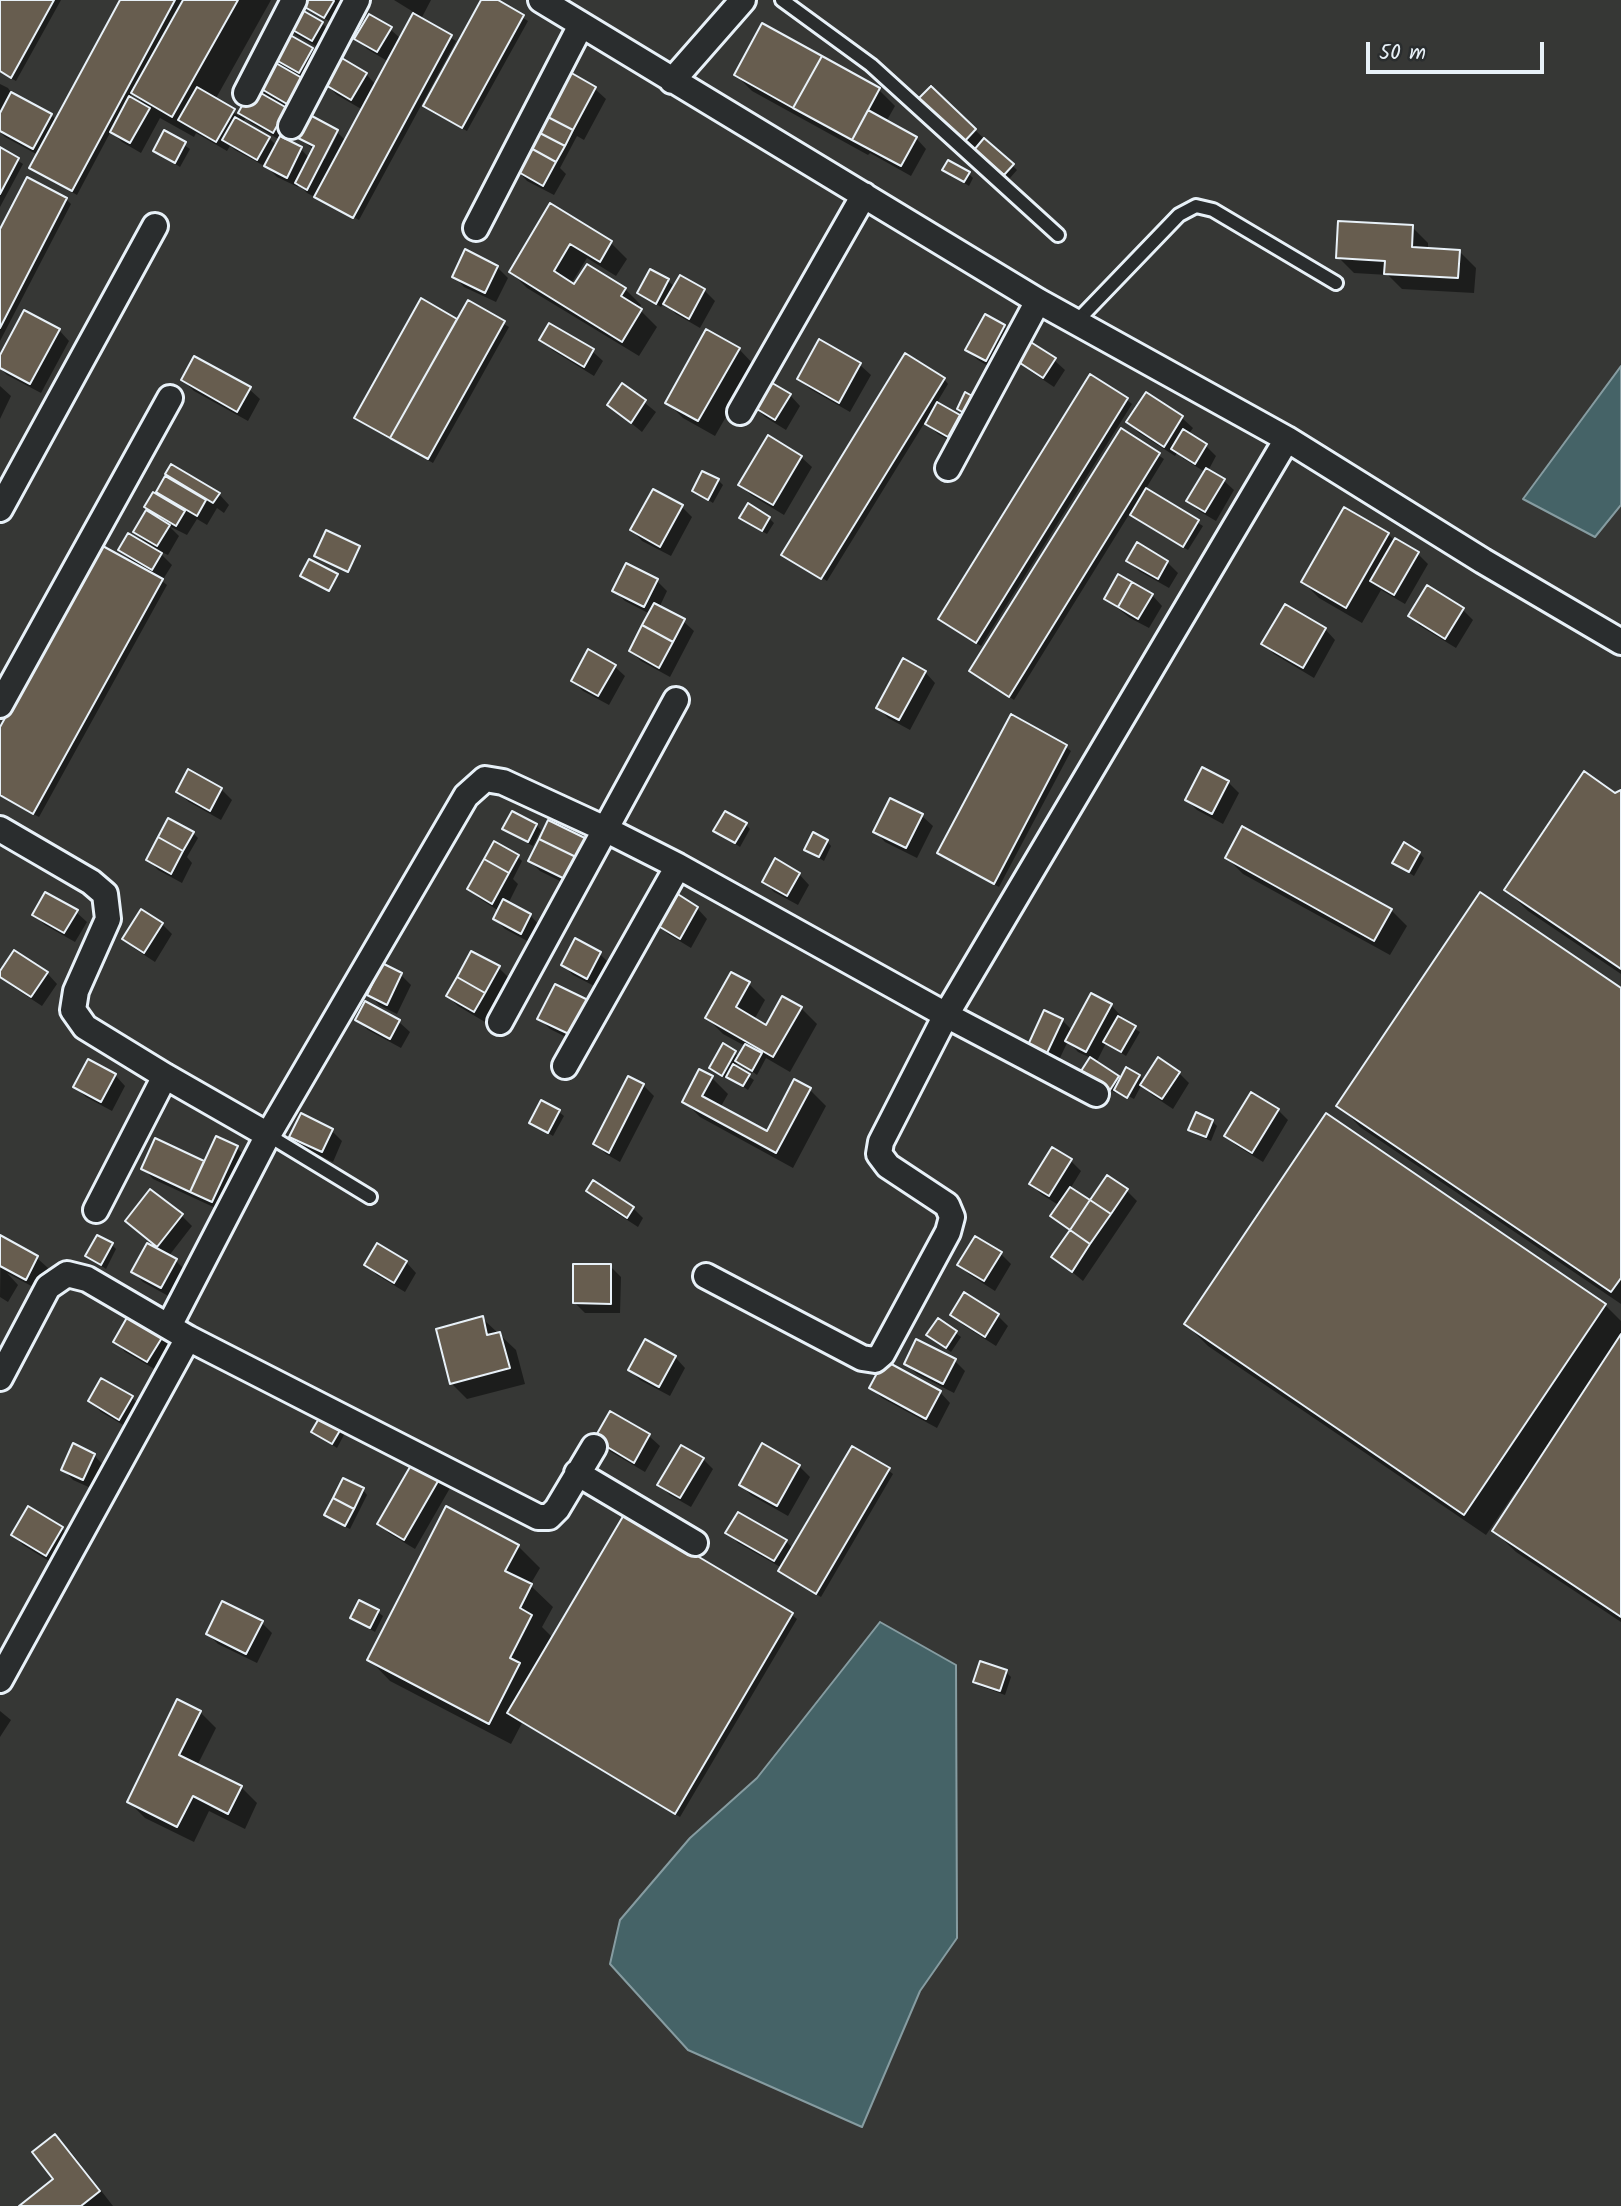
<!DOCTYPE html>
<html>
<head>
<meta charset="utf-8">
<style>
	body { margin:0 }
	#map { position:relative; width:1621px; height:2206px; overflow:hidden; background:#363735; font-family:Kalam,sans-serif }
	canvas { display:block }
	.scale { position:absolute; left:1366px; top:42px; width:178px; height:32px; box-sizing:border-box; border:4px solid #e8f1f8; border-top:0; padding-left:9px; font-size:21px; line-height:24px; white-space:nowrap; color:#e8f1f8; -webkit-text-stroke:5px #2a2d2e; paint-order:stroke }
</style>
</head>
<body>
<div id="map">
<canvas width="1621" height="2206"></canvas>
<div class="scale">50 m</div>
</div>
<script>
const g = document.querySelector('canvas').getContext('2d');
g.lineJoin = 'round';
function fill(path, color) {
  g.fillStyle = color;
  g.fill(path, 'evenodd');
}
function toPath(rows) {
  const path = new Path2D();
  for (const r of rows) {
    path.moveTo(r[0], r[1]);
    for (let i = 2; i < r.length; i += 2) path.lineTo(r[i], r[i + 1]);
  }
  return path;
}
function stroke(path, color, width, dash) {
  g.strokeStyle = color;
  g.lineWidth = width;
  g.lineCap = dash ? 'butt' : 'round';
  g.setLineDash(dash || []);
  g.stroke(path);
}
const water = toPath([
	[1621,366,1621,505,1595,537,1523,499,1621,366],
	[880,1622,956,1665,957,1938,920,1991,862,2127,688,2050,610,1964,620,1920,690,1838,757,1778,880,1622]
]);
fill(water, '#456367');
stroke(water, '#869ca1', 2);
fill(toPath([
	[0,0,61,0,16,81,0,72],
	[122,0,271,0,215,100,239,116,253,91,270,99,255,84,285,69,271,55,312,49,322,60,310,82,298,76,311,90,298,113,282,105,296,120,285,141,301,149,309,158,314,150,300,138,337,131,338,133,334,133,322,157,325,159,338,133,346,141,363,110,337,95,326,84,366,74,376,85,389,62,367,49,357,38,390,29,401,39,415,13,394,0,431,0,421,19,456,41,359,220,307,193,299,185,298,187,277,177,268,168,235,150,230,146,227,151,196,133,194,137,160,118,141,153,122,142,111,131,77,195,36,172,31,167,38,155,5,137,0,132,0,84,8,88,12,94,51,115,57,121],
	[132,92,147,107,129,98],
	[246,118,251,123,280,140,277,146,269,138,242,123],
	[300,0,351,0,346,9,339,5,329,21,303,7],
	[483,0,495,0,528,21,467,131,430,111,425,106],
	[322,23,332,34,323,50,296,35,286,25],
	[736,75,879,90,895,106,886,122,916,138,926,149,911,176,870,153,868,155,752,91],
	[931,88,1017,170,1010,178,976,151,931,110],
	[595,89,606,99,584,140,577,136,560,168,566,174,554,195,527,181,517,170],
	[164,132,190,149,180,167,155,151],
	[0,149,23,164,0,207],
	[944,170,969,174,973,178,969,186],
	[66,199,71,204,0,341,0,233],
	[551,206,611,243,627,259,616,276,587,258,571,284,575,286,625,289,641,305,639,309,657,327,639,356,527,288,511,272],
	[1412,227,1428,243,1428,250,1459,251,1476,268,1474,293,1402,289,1388,275,1354,273,1338,257],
	[497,267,508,278,496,302,464,287,454,276],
	[650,271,668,281,675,287,680,277,704,290,715,301,700,328,676,314,664,302,661,307,639,293],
	[422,300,458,321,468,302,509,327,433,463,360,422,356,417],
	[986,316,1004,327,1015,337,996,371,978,360,967,350],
	[59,330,69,341,41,393,7,375,0,368,0,359],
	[542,340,592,351,603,361,594,376,552,350],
	[820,342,860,365,871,375,850,412,810,389,799,379],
	[739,349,755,366,715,436,683,418,667,402],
	[1054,360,1065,370,1054,387,1030,371,1019,361],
	[944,379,948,384,936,404,963,420,965,415,959,409,982,403,959,446,938,434,925,422,827,581,787,556],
	[183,380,249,389,260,399,248,421,194,391],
	[623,385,656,412,642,432,609,405],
	[0,386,11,396,0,419],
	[1146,394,1182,418,1193,428,1188,435,1206,446,1216,456,1208,471,1223,480,1234,490,1216,521,1199,511,1188,501,1205,472,1184,459,1177,453,1175,456,1139,433,1128,422],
	[790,395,800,406,786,430,765,417,754,406],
	[1127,400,1132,404,981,646,945,624,941,619],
	[1121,430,1164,459,1145,490,1203,526,1188,550,1137,520,1130,513,1014,700,971,671],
	[801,457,812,467,784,515,751,495,741,485],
	[172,466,219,494,229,505,224,513,217,508,207,525,197,519,187,535,169,526,179,536,168,555,157,550,172,565,162,581,167,585,39,817,0,796,0,730,136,565,120,550,150,547,135,532,157,517,146,507,156,495],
	[718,480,723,485,713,503,694,491],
	[682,507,692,517,671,556,642,541,632,530],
	[769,518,774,523,767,534,746,522],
	[1388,534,1395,541,1418,554,1428,564,1405,604,1381,590,1362,623,1319,598,1303,582],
	[1128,561,1167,562,1178,573,1169,588,1139,571],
	[657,581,667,591,659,608,683,621,694,631,670,677,641,661,631,651,650,614,625,601,614,590],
	[1152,595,1162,606,1149,628,1130,618,1106,599],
	[1463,610,1473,620,1456,648,1420,626,1410,616],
	[1325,629,1335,640,1314,678,1274,654,1264,644],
	[614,666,625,676,609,705,583,691,573,681],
	[925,672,935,683,910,730,888,718,878,707],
	[1012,717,1066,747,1071,751,999,887,944,857,939,853],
	[189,772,221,789,232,800,221,820,189,802,178,792],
	[1228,782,1239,793,1223,824,1197,810,1187,800],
	[1621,792,1621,974,1528,911,1506,890,1615,795],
	[891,800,922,816,933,826,917,858,885,842,875,831],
	[548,822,580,891,540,871,530,861],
	[536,825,541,830,533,846,509,833,504,829],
	[746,825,750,829,740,847,716,831],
	[193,833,198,838,187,857,192,863,182,883,158,870,148,859],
	[827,841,831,846,824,861,806,850],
	[1419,853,1424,858,1414,876,1394,863],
	[518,857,522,861,513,879,518,884,508,904,530,915,540,926,531,943,505,929,495,919,499,911,480,899,469,889],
	[1227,858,1391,910,1407,926,1390,955,1243,874],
	[799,874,809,885,798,905,774,892,764,882],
	[697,908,707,919,691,948,668,934,657,923],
	[76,912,87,922,75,942,45,925,34,915],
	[162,924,172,934,155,962,135,949,124,939],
	[600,954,610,964,598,988,573,975,563,965],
	[499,968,509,978,485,1022,458,1006,448,996],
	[47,973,57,984,42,1006,10,985,0,975],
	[401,975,411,985,397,1014,379,1005,369,994],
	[749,984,765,1000,754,1020,767,1027,801,1008,817,1024,790,1072,766,1058,757,1075,738,1061,735,1067,754,1080,748,1090,729,1077,728,1079,715,1072,711,1068,723,1046,739,1057,745,1046,723,1034,707,1018],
	[556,986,587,1002,582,1045,550,1029,540,1019],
	[1621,990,1621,1304,1360,1127,1339,1105],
	[1111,1005,1121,1016,1119,1019,1140,1032,1126,1056,1106,1043,1096,1063,1121,1081,1139,1076,1144,1081,1179,1073,1189,1083,1173,1109,1152,1095,1142,1084,1134,1099,1119,1091,1119,1093,1117,1091,1115,1093,1083,1071,1091,1058,1078,1052,1068,1041,1058,1062,1041,1055,1030,1044,1045,1012,1062,1020,1073,1031],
	[357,1020,399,1022,410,1032,401,1048,368,1030],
	[115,1075,125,1086,112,1111,86,1097,75,1087],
	[712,1078,728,1094,720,1108,767,1133,810,1090,826,1106,793,1168,700,1117,684,1101],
	[643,1085,654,1096,620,1162,606,1154,595,1144],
	[1278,1110,1288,1120,1263,1162,1237,1146,1226,1136],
	[559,1112,564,1116,553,1136,531,1122],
	[1212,1121,1217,1126,1211,1141,1195,1134,1190,1130],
	[332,1131,342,1141,333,1162,302,1147,291,1136],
	[156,1140,205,1164,237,1148,247,1158,222,1211,153,1179,143,1168],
	[1071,1161,1081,1171,1070,1189,1091,1202,1127,1191,1137,1201,1083,1281,1054,1257,1071,1232,1052,1216,1060,1206,1041,1194,1031,1184],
	[588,1191,633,1208,643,1218,638,1227,598,1201],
	[181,1215,192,1226,168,1257,176,1261,186,1271,172,1298,143,1282,133,1272,164,1252,127,1221],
	[1,1237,37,1258,48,1268,37,1289,7,1273,18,1285,8,1302,0,1297],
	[112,1245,116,1249,106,1269,87,1256],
	[1000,1253,1011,1264,995,1291,970,1275,959,1265],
	[406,1262,416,1273,405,1292,377,1275,366,1265],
	[610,1266,621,1277,620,1313,585,1313,574,1302],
	[1605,1305,1621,1321,1621,1622,1516,1552,1494,1531,1520,1491,1517,1489,1486,1535,1208,1346,1186,1324],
	[134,1310,177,1340,158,1371,125,1352,115,1341],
	[953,1314,998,1316,1008,1326,996,1346,963,1325],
	[482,1318,516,1350,525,1384,467,1399,451,1383],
	[938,1320,961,1337,951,1352,933,1339],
	[675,1357,685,1368,670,1396,640,1380,630,1370],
	[955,1361,965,1371,954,1393,917,1374,906,1364],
	[102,1380,132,1398,143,1408,130,1429,101,1412,90,1401],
	[871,1388,940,1392,950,1403,937,1428,882,1398],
	[340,1429,345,1433,337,1448,313,1432],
	[649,1436,660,1446,645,1472,606,1449,596,1439],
	[763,1446,799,1466,810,1477,788,1516,751,1495,741,1485],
	[94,1455,104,1466,93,1489,73,1480,63,1469],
	[703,1459,713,1469,691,1507,670,1495,659,1484],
	[888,1470,893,1474,821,1597,785,1576,780,1571,782,1568,738,1543,728,1532,786,1541,793,1549],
	[440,1477,450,1488,415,1549,390,1534,379,1524],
	[363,1490,367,1495,350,1529,331,1520,326,1515],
	[29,1508,62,1529,73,1539,57,1566,23,1545,13,1535],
	[626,1516,792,1615,797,1619,680,1817,522,1723,511,1744,390,1681,369,1659,518,1546,540,1568,530,1585,553,1607,542,1627,553,1638],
	[378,1612,383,1616,375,1632,352,1618],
	[262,1623,272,1633,257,1663,218,1644,208,1634],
	[981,1664,1006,1672,1011,1677,1005,1695,980,1686,975,1681],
	[0,1711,11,1720,0,1737],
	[200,1712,216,1728,197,1766,241,1787,257,1803,245,1829,209,1811,194,1842,145,1818,129,1802],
	[55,2136,71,2152,113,2206,22,2206,55,2180]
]), '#0007');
const building = toPath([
	[0,0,54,0,11,78,0,71,0,0],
	[120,0,175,0,72,191,29,168,120,0],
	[183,0,238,0,172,117,131,93,183,0],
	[298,0,333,0,334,1,324,18,296,2,298,0],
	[481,0,498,0,524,15,462,128,423,106,481,0],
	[295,6,323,22,312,41,284,25,295,6],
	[413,13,452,35,353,218,314,197,413,13],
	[369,14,392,27,377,52,354,39,369,14],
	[762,23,822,56,793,108,734,75,762,23],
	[283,31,313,48,299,73,269,56,283,31],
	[822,56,880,88,852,140,793,108,822,56],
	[340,57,367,73,351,100,324,84,340,57],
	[267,58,302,78,287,104,253,84,267,58],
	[568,71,596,87,573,130,544,115,568,71],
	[931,86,976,129,964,142,918,99,931,86],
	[197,87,235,109,216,142,178,120,197,87],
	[252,88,287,108,273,133,238,113,252,88],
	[11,92,52,114,33,149,0,131,0,113,11,92],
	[129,96,150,108,130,143,110,132,129,96],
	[868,110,917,137,901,166,852,140,868,110],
	[310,115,338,130,307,190,295,183,314,146,298,138,310,115],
	[544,115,573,130,565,146,536,131,544,115],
	[235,117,270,137,257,160,222,140,235,117],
	[164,130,186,142,175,163,153,151,164,130],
	[536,131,565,146,556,162,527,146,536,131],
	[280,136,302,147,287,178,264,166,280,136],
	[984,138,1014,164,1004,175,974,150,984,138],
	[527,146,556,162,543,186,515,170,527,146],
	[0,147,19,158,0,194,0,147],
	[948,160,970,172,964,182,942,170,948,160],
	[27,177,67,198,0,328,0,229,27,177],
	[550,203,612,241,600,262,570,244,554,271,574,284,587,264,626,288,621,296,642,309,622,342,509,272,550,203],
	[1338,221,1413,225,1412,247,1460,250,1458,278,1384,274,1385,261,1336,258,1338,221],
	[465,249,498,266,485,293,452,277,465,249],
	[650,269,669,279,656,304,637,293,650,269],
	[680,275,705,289,689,319,663,304,680,275],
	[421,298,457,319,390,438,354,418,421,298],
	[468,300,505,321,428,459,390,438,468,300],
	[24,310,60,329,30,384,0,368,0,355,24,310],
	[985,314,1005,325,986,361,965,350,985,314],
	[549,323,594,349,584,367,539,340,549,323],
	[706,329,740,348,698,421,665,403,706,329],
	[819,339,861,363,839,403,797,379,819,339],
	[1029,341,1056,358,1043,378,1017,361,1029,341],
	[905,353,945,378,821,579,781,555,905,353],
	[194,356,251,387,237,412,181,380,194,356],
	[1090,374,1128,398,976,643,938,619,1090,374],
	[767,380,791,394,775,420,752,406,767,380],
	[622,383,646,400,631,423,607,405,622,383],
	[965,392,983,402,964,413,957,409,965,392],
	[1146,392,1183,416,1164,447,1126,422,1146,392],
	[937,402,960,415,948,437,925,424,937,402],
	[1121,428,1160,453,1009,697,969,671,1121,428],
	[1183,429,1207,444,1195,464,1171,449,1183,429],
	[768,435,802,456,773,505,738,485,768,435],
	[171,464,220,493,213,503,165,474,171,464],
	[1206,468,1225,479,1205,512,1186,501,1206,468],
	[702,471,719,479,708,500,692,491,702,471],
	[165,476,206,500,197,516,156,492,165,476],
	[1146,488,1199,520,1183,547,1130,515,1146,488],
	[653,489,683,505,660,547,630,530,653,489],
	[153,492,185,511,176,526,144,507,153,492],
	[748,503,770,517,762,531,739,518,748,503],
	[1344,507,1389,533,1346,608,1301,582,1344,507],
	[146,510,170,525,157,546,133,532,146,510],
	[326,530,360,546,348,572,314,556,326,530],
	[128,533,162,553,152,570,118,550,128,533],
	[1395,538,1419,552,1394,595,1370,581,1395,538],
	[1137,542,1168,561,1158,579,1126,561,1137,542],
	[101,545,163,579,33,814,0,795,0,727,101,545],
	[309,559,338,574,329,591,300,576,309,559],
	[626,563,658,579,644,607,612,591,626,563],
	[1118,574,1132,582,1118,607,1104,599,1118,574],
	[1132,582,1153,594,1138,619,1118,607,1132,582],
	[1427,585,1464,608,1445,639,1408,616,1427,585],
	[654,603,685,619,673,642,642,625,654,603],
	[1285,604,1326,628,1303,668,1261,644,1285,604],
	[642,625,673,642,659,668,629,651,642,625],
	[588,649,616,665,598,696,571,681,588,649],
	[903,658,926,671,899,720,876,708,903,658],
	[1011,714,1067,745,994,884,937,853,1011,714],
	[1202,767,1229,781,1212,814,1185,800,1202,767],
	[188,769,222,788,210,811,176,792,188,769],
	[1584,771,1615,793,1621,790,1621,969,1504,890,1584,771],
	[890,798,923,814,906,848,873,832,890,798],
	[512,811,537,824,528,842,502,829,512,811],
	[725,811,747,823,735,843,713,831,725,811],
	[168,818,194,832,183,851,158,837,168,818],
	[548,820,589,840,580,859,539,839,548,820],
	[1242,826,1392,909,1374,941,1225,858,1242,826],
	[813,832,828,840,819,857,804,850,813,832],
	[158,837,183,851,171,874,146,860,158,837],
	[539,839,580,859,569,881,528,861,539,839],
	[494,841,519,855,509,873,484,859,494,841],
	[1404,842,1420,852,1409,872,1392,863,1404,842],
	[775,858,800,873,787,896,762,882,775,858],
	[484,859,509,873,492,904,467,889,484,859],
	[673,891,698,907,680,939,655,924,673,891],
	[45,892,78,910,64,933,32,915,45,892],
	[1480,892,1621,988,1621,1278,1611,1292,1336,1106,1480,892],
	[503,899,531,914,521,934,493,919,503,899],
	[141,909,163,923,144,953,122,939,141,909],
	[575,938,601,952,587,979,561,965,575,938],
	[14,950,48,972,31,997,0,977,0,971,14,950],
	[471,951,500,966,485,993,457,977,471,951],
	[382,963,402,973,387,1005,367,995,382,963],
	[731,972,750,982,736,1007,766,1025,782,996,802,1007,773,1057,705,1018,731,972],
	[457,977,485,993,474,1012,446,996,457,977],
	[555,984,588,1000,571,1035,537,1019,555,984],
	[1091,993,1112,1004,1086,1052,1065,1041,1091,993],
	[365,1001,400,1020,390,1039,355,1020,365,1001],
	[1044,1010,1063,1019,1047,1053,1028,1045,1044,1010],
	[1118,1016,1136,1026,1121,1052,1103,1042,1118,1016],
	[723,1043,736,1051,722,1076,709,1068,723,1043],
	[745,1044,762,1053,752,1071,735,1061,745,1044],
	[1090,1057,1119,1076,1110,1090,1081,1071,1090,1057],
	[1158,1057,1180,1072,1162,1099,1140,1085,1158,1057],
	[88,1059,116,1074,101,1102,73,1087,88,1059],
	[733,1064,750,1074,743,1086,726,1077,733,1064],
	[1126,1067,1140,1075,1127,1098,1114,1090,1126,1067],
	[699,1069,713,1076,702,1096,767,1131,794,1079,811,1088,776,1153,682,1102,699,1069],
	[628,1076,644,1084,609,1153,593,1144,628,1076],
	[1251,1092,1279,1109,1252,1153,1224,1136,1251,1092],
	[541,1100,560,1110,548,1133,529,1123,541,1100],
	[1196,1112,1213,1120,1206,1137,1188,1130,1196,1112],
	[301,1113,333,1129,322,1152,289,1137,301,1113],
	[1326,1113,1606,1304,1464,1515,1184,1324,1326,1113],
	[216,1136,238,1146,212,1202,190,1192,216,1136],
	[155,1138,204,1161,190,1192,141,1169,155,1138],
	[1052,1147,1072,1159,1049,1196,1029,1184,1052,1147],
	[1107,1175,1128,1189,1111,1214,1090,1200,1107,1175],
	[593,1180,634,1207,627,1218,586,1191,593,1180],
	[1070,1187,1090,1200,1070,1230,1050,1216,1070,1187],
	[150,1189,183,1214,157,1247,125,1221,150,1189],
	[1090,1200,1111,1214,1090,1244,1070,1230,1090,1200],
	[1070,1230,1090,1244,1072,1272,1051,1257,1070,1230],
	[0,1235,38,1256,26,1280,0,1266,0,1235],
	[97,1235,113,1243,101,1265,85,1256,97,1235],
	[975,1236,1002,1252,984,1281,957,1265,975,1236],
	[147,1243,177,1259,161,1288,131,1272,147,1243],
	[377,1243,407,1261,394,1283,364,1265,377,1243],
	[573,1264,611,1264,611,1304,573,1303,573,1264],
	[964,1292,999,1314,985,1337,950,1315,964,1292],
	[133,1307,168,1328,147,1362,113,1342,133,1307],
	[483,1316,487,1335,500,1332,510,1368,450,1384,436,1329,483,1316],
	[938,1318,957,1331,946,1348,926,1335,938,1318],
	[1621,1334,1621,1617,1492,1531,1621,1334],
	[645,1339,676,1356,659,1387,628,1370,645,1339],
	[916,1339,956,1359,943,1384,904,1364,916,1339],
	[884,1360,941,1391,926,1419,869,1388,884,1360],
	[101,1378,133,1396,119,1420,88,1401,101,1378],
	[610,1411,650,1434,634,1463,594,1439,610,1411],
	[321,1415,342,1427,332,1444,311,1432,321,1415],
	[73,1443,95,1454,83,1480,61,1470,73,1443],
	[762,1443,800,1465,777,1506,739,1485,762,1443],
	[681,1445,704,1458,680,1498,657,1485,681,1445],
	[852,1446,890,1468,816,1594,778,1571,852,1446],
	[414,1460,441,1476,404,1540,377,1524,414,1460],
	[343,1478,364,1488,354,1509,333,1498,343,1478],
	[333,1498,354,1509,345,1526,324,1515,333,1498],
	[28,1506,63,1527,46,1556,11,1535,28,1506],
	[446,1506,519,1545,505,1571,532,1584,520,1608,532,1615,510,1658,520,1663,489,1724,367,1660,446,1506],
	[738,1512,787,1540,774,1561,725,1533,738,1512],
	[625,1513,793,1613,675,1814,507,1713,625,1513],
	[359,1600,379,1610,370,1628,350,1618,359,1600],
	[222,1601,263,1621,246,1654,206,1634,222,1601],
	[980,1661,1007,1670,1000,1691,973,1682,980,1661],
	[177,1699,201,1711,179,1755,242,1786,228,1814,193,1796,177,1827,127,1802,177,1699],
	[55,2134,100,2191,81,2206,19,2206,53,2179,32,2152,55,2134]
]);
fill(building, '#675d4f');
stroke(building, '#e8f1f8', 2);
const lane = toPath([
	[782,0,871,65,1058,235],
	[1076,322,1179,215,1196,206,1213,210,1336,283],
	[268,1135,370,1197]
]);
const street = toPath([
	[541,0,1038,301,1287,439,1483,561,1621,642],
	[672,81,743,0],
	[246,93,294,0],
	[291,126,357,0],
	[476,228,581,25],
	[740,412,864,195],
	[948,468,1038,301],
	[0,509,155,226],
	[0,705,170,398],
	[0,829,91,882,105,894,108,919,76,991,73,1010,85,1027,165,1076,268,1135],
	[500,1022,676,700],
	[565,1066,678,866],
	[96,1210,165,1076],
	[706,1276,862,1358,875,1360,882,1354,948,1232,952,1217,947,1205,888,1166,879,1154,881,1142,946,1015,1287,439],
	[169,1326,268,1135,466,796,485,779,503,782,605,829,678,866,946,1015,1096,1094],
	[0,1378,48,1287,67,1274,87,1279,188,1338,538,1517,549,1517,557,1509,594,1447],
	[577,1473,695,1543],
	[0,1680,188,1338]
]);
stroke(lane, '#e8f1f8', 18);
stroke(street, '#e8f1f8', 30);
stroke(lane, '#2a2d2e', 12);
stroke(street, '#2a2d2e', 24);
</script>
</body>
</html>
